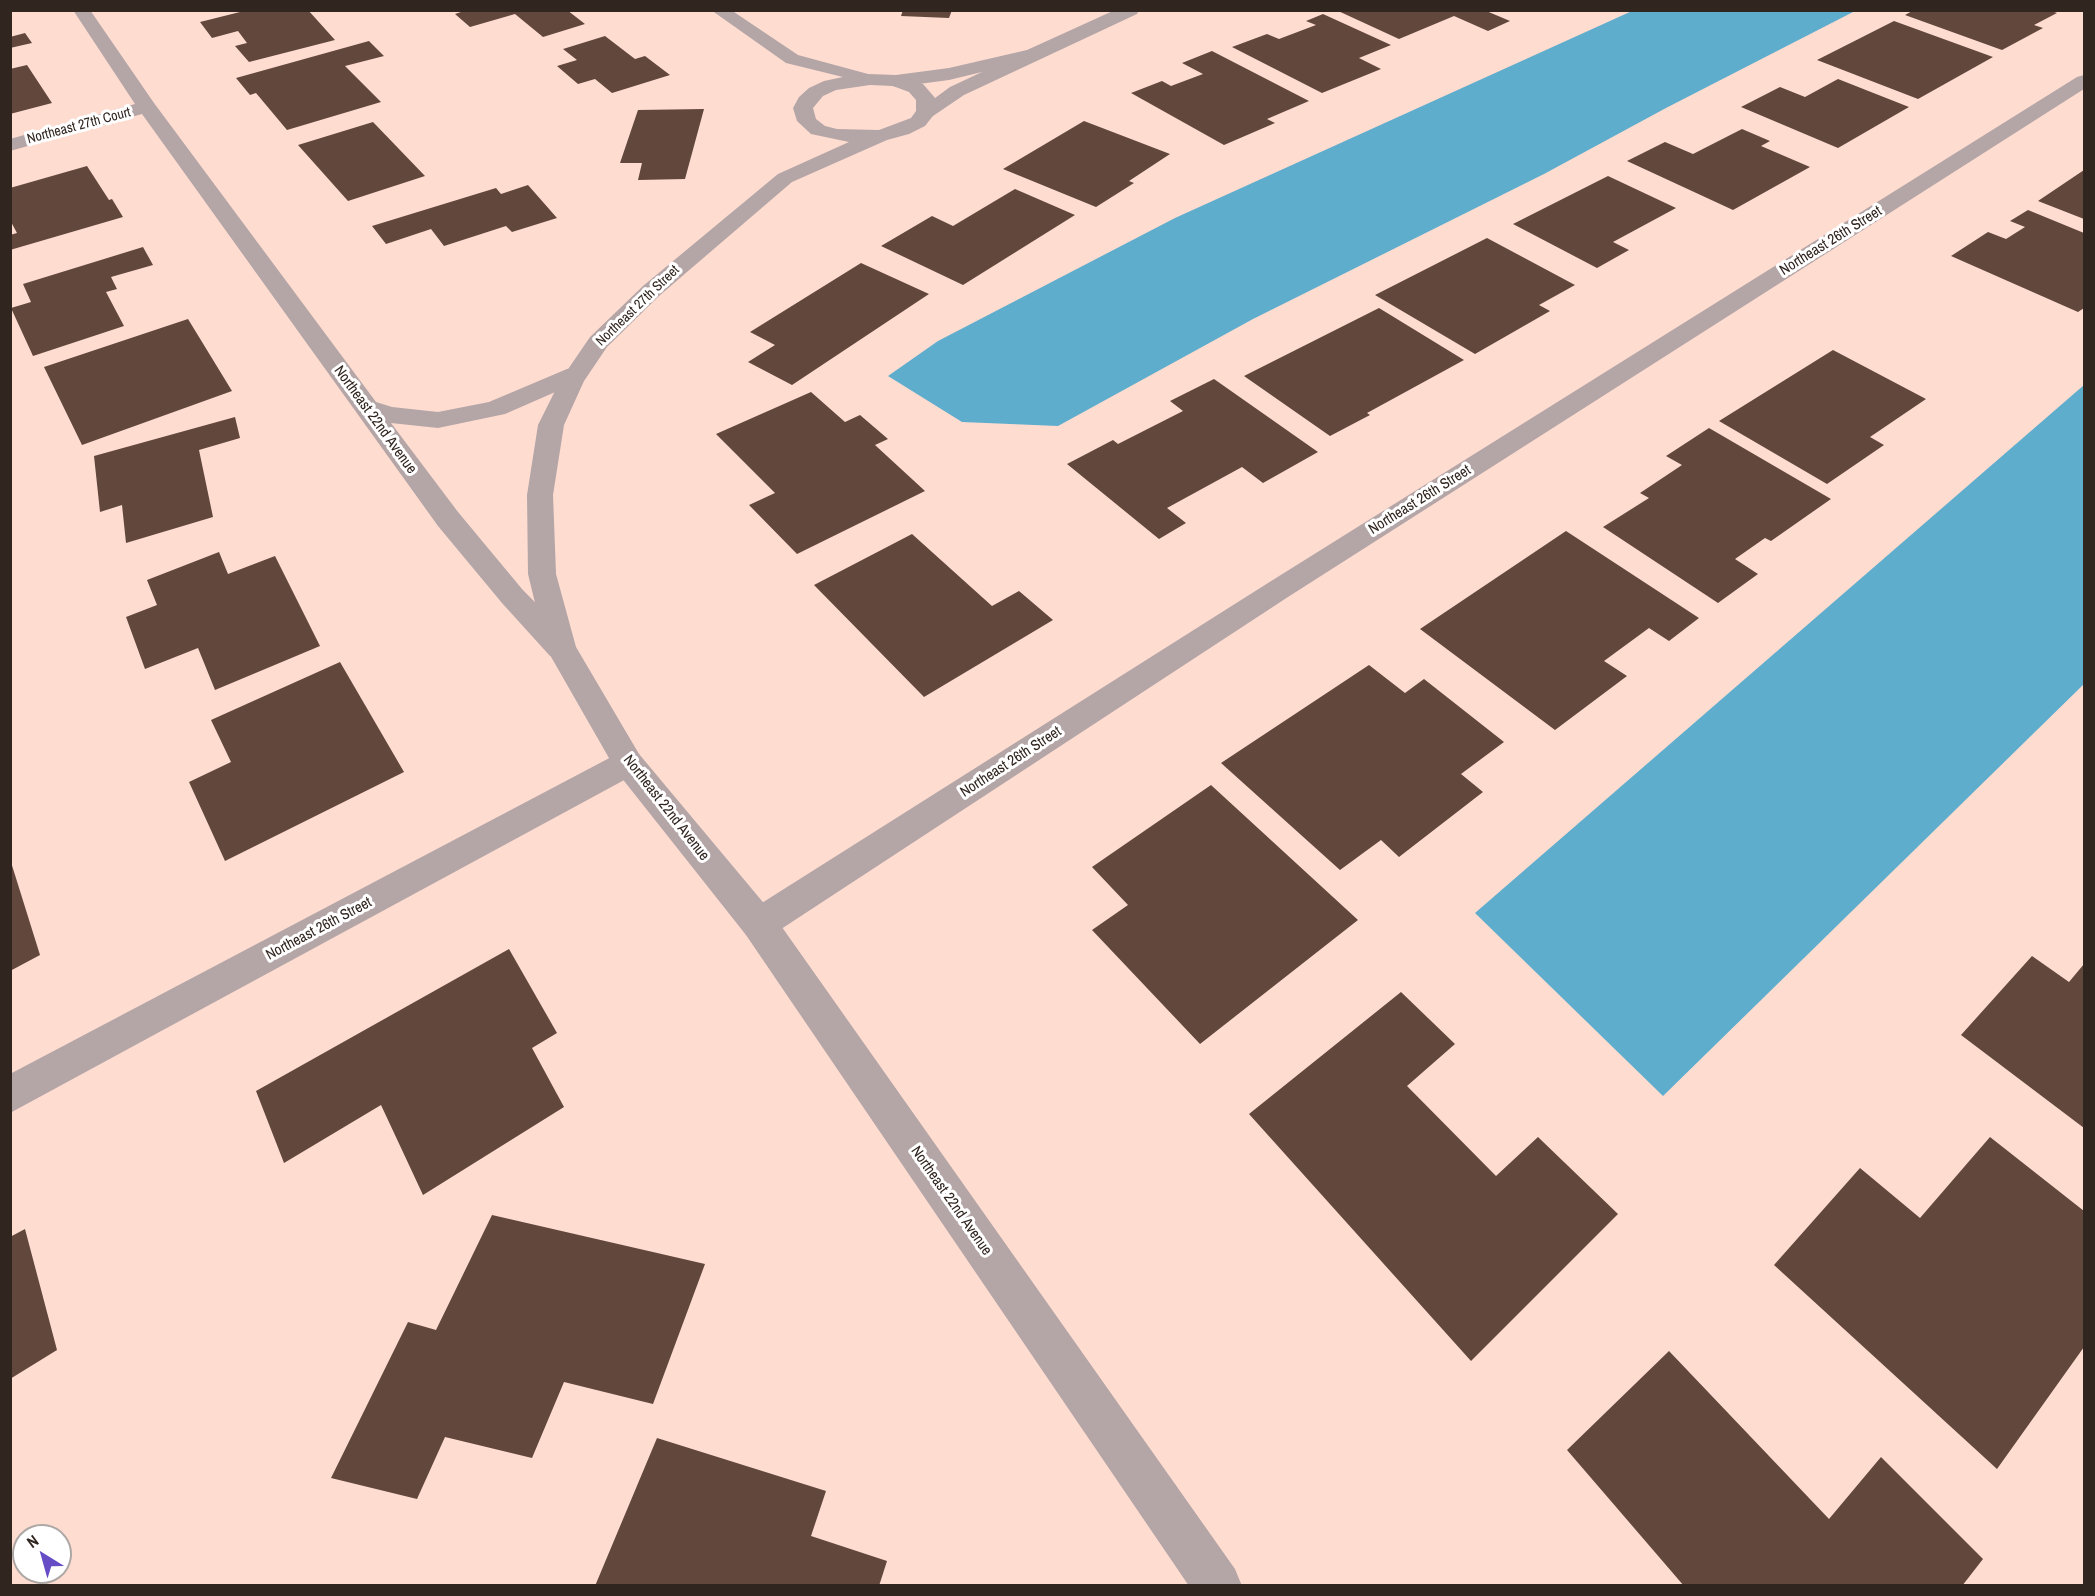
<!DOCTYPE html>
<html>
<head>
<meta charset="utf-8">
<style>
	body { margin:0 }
	#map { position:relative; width:2095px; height:1596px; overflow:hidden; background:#fedcd0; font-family:"Archivo Narrow",sans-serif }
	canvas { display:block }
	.frame { position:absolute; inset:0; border:12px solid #312520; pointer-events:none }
	.north { position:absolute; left:12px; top:1524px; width:60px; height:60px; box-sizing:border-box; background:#fff; border:2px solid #ada8a6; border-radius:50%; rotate:323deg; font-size:16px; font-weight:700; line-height:24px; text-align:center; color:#312520 }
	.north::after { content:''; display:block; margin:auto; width:21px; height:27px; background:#664cc5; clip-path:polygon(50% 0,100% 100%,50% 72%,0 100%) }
</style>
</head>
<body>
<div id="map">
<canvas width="2095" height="1596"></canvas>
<div class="frame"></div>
<div class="north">N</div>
</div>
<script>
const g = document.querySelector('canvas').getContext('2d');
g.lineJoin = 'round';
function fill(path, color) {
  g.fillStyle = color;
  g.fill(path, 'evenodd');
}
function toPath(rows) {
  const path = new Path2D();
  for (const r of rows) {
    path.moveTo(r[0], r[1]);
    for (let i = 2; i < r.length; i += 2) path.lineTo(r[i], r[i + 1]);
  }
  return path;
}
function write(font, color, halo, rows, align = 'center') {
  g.font = font + ' "Archivo Narrow",sans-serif';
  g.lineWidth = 6;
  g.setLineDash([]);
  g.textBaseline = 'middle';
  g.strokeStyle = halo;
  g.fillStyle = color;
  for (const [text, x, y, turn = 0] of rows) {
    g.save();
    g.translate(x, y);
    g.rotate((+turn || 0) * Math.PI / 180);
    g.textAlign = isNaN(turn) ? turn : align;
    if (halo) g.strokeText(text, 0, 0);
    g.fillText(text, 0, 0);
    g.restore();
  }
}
fill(toPath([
	[1632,11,1855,11,1666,108,1544,174,1253,319,1058,426,962,422,888,376,938,341,1175,218],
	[2084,385,2084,684,1663,1096,1475,913]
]), '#5fadcd');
fill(toPath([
	[248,10,308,10,335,40,249,62,235,46,247,43,238,31,212,38,200,22],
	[467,10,567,10,585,24,543,37,515,14,470,27,455,14],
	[903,10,952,10,949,18,901,16],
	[1336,10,1484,10,1510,21,1488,31,1454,16,1399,39],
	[1914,10,2049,10,2057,13,2034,25,2043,28,2002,50,1905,15],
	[1323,14,1391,45,1359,58,1381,69,1322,93,1232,47,1267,34,1279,39,1316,25,1306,21],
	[1894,21,1993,57,1918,99,1817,60],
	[25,33,32,43,10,48,10,37],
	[605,36,635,59,645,56,670,75,612,93,595,79,578,84,557,66,577,60,563,49],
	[369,41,384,56,345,66,381,102,287,130,256,93,250,95,236,78],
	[1212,51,1309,101,1267,119,1275,123,1224,145,1131,93,1162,81,1171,86,1203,74,1182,63],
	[27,65,52,103,10,114,10,69],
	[1838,79,1909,107,1838,148,1741,107,1780,87,1805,97],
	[704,109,685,179,638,180,642,163,620,163,638,110],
	[1084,121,1170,154,1129,181,1134,183,1096,207,1003,169],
	[373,122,425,176,348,201,298,145],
	[1742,129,1770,141,1761,146,1810,167,1733,210,1627,161,1665,142,1693,154],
	[87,166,109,200,112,199,123,217,10,250,10,235,17,233,10,220,10,188],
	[2084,170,2084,219,2038,201],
	[1608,176,1676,208,1613,242,1629,250,1597,268,1513,224],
	[528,185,557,218,512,232,506,226,444,246,431,229,386,244,372,226,496,188,501,194],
	[1015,189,1075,215,963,285,881,246,932,216,953,226],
	[2028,210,2084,233,2084,308,2078,312,1951,256,1988,232,2006,239,2025,227,2010,221],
	[1487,238,1575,285,1539,305,1550,311,1475,354,1375,295],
	[143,247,153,265,111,277,117,289,106,292,124,326,33,356,11,308,31,302,23,284],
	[861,263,929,294,792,385,748,362,775,345,750,332],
	[1379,308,1464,360,1367,413,1370,415,1330,436,1244,376],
	[188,319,232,391,82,445,44,367],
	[1833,350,1926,399,1870,437,1884,445,1827,484,1719,421],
	[1214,379,1318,452,1263,483,1242,467,1167,508,1186,523,1159,539,1067,464,1113,440,1118,444,1183,411,1170,401],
	[811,392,845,422,860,415,888,439,875,445,925,491,797,554,749,505,775,493,716,434],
	[235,417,240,438,199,450,213,517,126,543,122,505,100,512,94,456],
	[1709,428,1831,499,1771,541,1765,538,1735,559,1758,574,1718,603,1603,527,1649,498,1640,493,1682,465,1666,456],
	[1566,531,1699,618,1669,641,1649,628,1604,661,1627,676,1555,730,1420,629],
	[912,534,992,606,1019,591,1053,620,924,697,814,585],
	[219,552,228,574,275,556,320,646,215,690,198,648,145,669,126,617,157,605,147,580],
	[340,662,404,772,225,861,189,782,231,762,211,720],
	[1369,665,1405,693,1424,679,1504,742,1461,774,1483,792,1399,857,1381,840,1340,870,1221,763],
	[1211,785,1358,920,1200,1044,1092,930,1128,905,1092,867],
	[10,859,40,955,10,971],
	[509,949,557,1033,532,1048,564,1107,423,1195,381,1105,284,1163,256,1091],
	[2032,956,2069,982,2084,964,2084,1128,1961,1035],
	[1401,992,1455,1044,1407,1086,1496,1176,1538,1137,1618,1214,1471,1361,1249,1114],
	[1990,1137,2084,1211,2084,1347,1997,1469,1774,1265,1860,1168,1920,1218],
	[492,1215,705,1264,653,1404,564,1382,532,1458,445,1437,417,1499,331,1478,408,1322,436,1330],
	[25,1229,57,1350,10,1379,10,1237],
	[1669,1351,1829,1519,1881,1457,1983,1559,1962,1586,1684,1586,1567,1450],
	[657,1438,826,1491,811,1536,887,1561,879,1586,595,1586]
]), '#62473d');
fill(toPath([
	[73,10,90,10,154,103,376,402,392,407,438,412,489,402,567,369,576,367,585,369,588,374,585,379,505,414,438,428,391,423,458,512,522,589,572,640,576,648,572,656,561,659,550,656,502,603,438,526,142,114,10,151,10,139,135,104,73,10],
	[1115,10,1139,10,1137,14,964,95,933,116,926,118,919,116,916,112,950,87,982,72,949,80,896,87,889,85,887,81,889,77,896,75,949,68,1027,50,1115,10],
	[2084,75,2084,89,1288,597,772,935,759,939,746,935,741,924,746,913,1268,583,2077,77,2084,75],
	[628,750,639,754,644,763,639,772,10,1113,10,1074,617,754,628,750]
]), '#b4a5a7');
fill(toPath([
	[711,10,731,10,798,55,868,74,896,75,923,84,936,99,936,112,925,126,909,134,887,140,792,182,659,296,607,347,584,381,564,425,553,495,556,574,576,647,639,754,772,913,1235,1569,1242,1586,1189,1586,746,935,617,772,546,648,528,574,527,495,538,425,560,381,590,337,643,286,778,174,849,142,811,134,797,121,793,108,799,97,809,88,824,81,843,77,786,63,711,10],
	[870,85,893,86,909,92,916,100,916,111,911,118,879,130,837,129,825,126,816,119,813,108,823,96,836,90,870,85]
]), '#b4a5a7');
write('14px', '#312520', '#fff', [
	["Northeast 27th Court",79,126,-15],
	["Northeast 27th Street",638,306,-44]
]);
write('15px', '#312520', '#fff', [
	["Northeast 26th Street",1831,241,-32],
	["Northeast 22nd Avenue",375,420,54],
	["Northeast 26th Street",1420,500,-32],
	["Northeast 26th Street",1011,762,-33],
	["Northeast 22nd Avenue",666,808,52],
	["Northeast 26th Street",319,929,-28],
	["Northeast 22nd Avenue",951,1201,55]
]);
</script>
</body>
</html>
